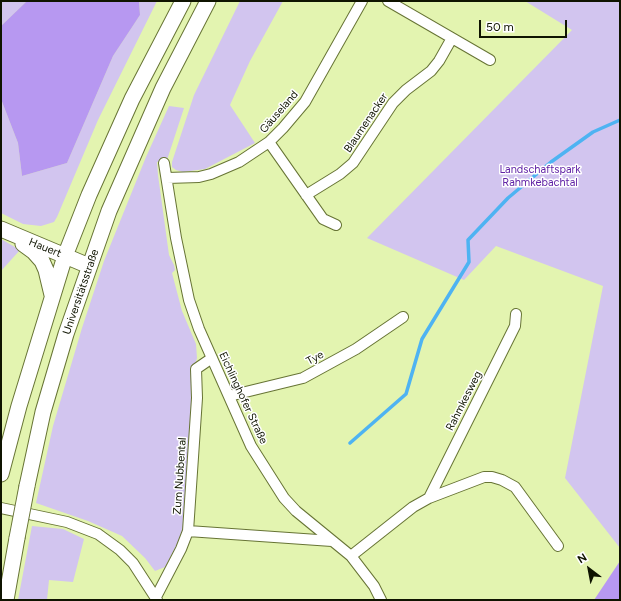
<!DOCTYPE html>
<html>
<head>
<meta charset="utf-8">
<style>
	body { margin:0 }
	#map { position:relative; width:621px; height:601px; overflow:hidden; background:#e3f4b0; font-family:Figtree,sans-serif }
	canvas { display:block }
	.frame { position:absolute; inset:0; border:2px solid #0f1400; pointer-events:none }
	.north { position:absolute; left:569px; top:549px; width:40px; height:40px; -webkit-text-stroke:3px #fff; paint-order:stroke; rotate:328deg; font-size:11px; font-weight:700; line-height:16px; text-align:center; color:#0f1400 }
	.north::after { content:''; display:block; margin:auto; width:14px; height:18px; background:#0f1400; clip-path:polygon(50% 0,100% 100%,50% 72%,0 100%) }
	.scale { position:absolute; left:479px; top:20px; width:88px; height:18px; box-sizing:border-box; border:2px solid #0f1400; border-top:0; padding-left:5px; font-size:12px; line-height:14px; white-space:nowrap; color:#0f1400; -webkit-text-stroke:3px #fff; paint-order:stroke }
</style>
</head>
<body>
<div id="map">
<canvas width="621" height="601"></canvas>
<div class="frame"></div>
<div class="north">N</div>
<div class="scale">50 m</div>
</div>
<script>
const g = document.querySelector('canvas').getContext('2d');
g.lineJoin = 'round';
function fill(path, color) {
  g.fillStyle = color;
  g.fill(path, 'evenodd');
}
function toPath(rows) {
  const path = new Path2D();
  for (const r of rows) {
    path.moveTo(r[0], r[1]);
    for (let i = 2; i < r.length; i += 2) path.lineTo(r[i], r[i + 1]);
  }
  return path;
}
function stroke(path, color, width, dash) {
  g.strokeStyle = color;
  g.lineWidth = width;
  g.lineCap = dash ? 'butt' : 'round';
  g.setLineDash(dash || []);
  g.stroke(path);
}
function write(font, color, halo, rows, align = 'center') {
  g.font = font + ' Figtree,sans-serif';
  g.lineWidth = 3;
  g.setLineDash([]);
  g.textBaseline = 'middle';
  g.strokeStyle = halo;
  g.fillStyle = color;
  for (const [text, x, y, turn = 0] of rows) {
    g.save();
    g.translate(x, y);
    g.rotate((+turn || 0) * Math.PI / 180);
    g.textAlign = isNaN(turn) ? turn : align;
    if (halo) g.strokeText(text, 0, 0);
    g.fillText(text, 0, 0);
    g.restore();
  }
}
fill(toPath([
	[1,1,27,1,1,26],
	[139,1,157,1,98,120,57,217,54,222,41,226,23,224,1,213,1,99,18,143,22,176,67,163,113,56,140,15],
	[240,1,283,1,250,61,230,105,255,143,205,169,183,172,176,170,172,167,172,162,194,95],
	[525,1,620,1,620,548,565,478,603,286,496,246,464,280,367,238,572,30],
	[169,106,184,108,167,160,157,162,158,175,169,255,174,265,175,270,172,273,182,311,196,344,197,358,194,369,183,534,165,567,155,571,145,558,122,536,88,521,36,503,53,426,82,328,104,261,146,157],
	[1,239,20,250,1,271],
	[32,526,63,529,84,539,73,582,49,580,47,600,18,600]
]), '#d2c5ef');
fill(toPath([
	[27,1,139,1,140,15,113,56,67,163,22,176,18,143,1,99,1,26],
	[620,561,620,600,594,600]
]), '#b798f1');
stroke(toPath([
	[350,443,406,394,422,339,469,262,468,240,508,198,551,162,593,132,620,120]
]), '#4eb3f2', 3.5);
const street = toPath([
	[388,1,490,60],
	[269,142,323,219,336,225],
	[164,163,176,238,189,300,199,329,251,446,284,498,296,511,351,556,374,586,381,600],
	[167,178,199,177,211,174,239,162,269,142,283,128,305,102,362,1],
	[306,195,340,174,353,163,393,103,406,90,431,71,439,61,452,38],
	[229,396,303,378,356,349,403,317],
	[429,498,515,326,516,314],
	[1,508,67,522,98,534,120,550,133,563,157,600],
	[188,531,332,541],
	[351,556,413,507,429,498,484,477,492,477,502,480,515,487,558,546],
	[156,597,181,549,188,531,197,398,196,369,212,358]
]);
const secondary = toPath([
	[1,229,89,266],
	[23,244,34,252,42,261,46,270,52,295],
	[1,474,19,406,65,256,89,195,132,99,183,1],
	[27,486,43,412,66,334,109,211,163,88,208,1],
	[6,600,17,538]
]);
stroke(street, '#677435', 12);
stroke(secondary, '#677435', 17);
stroke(street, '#fff', 10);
stroke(secondary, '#fff', 15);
const secondaryBridge = toPath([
	[17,538,27,486]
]);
stroke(secondaryBridge, '#677435', 17, []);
stroke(secondaryBridge, '#fff', 15);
write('11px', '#0f1400', '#fff', [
	["Gäuseland",279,112,-49],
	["Blaumenacker",366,123,-56],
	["Hauert",45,248,22],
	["Universitätsstraße",81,292,-71],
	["Tye",315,358,-28],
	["Eichlinghofer Straße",243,398,65],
	["Rahmkesweg",464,401,-63],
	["Zum Nubbental",180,476,-86]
]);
write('11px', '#6123a6', '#fff', [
	["Landschaftspark",540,170],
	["Rahmkebachtal",540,183]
]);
</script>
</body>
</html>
